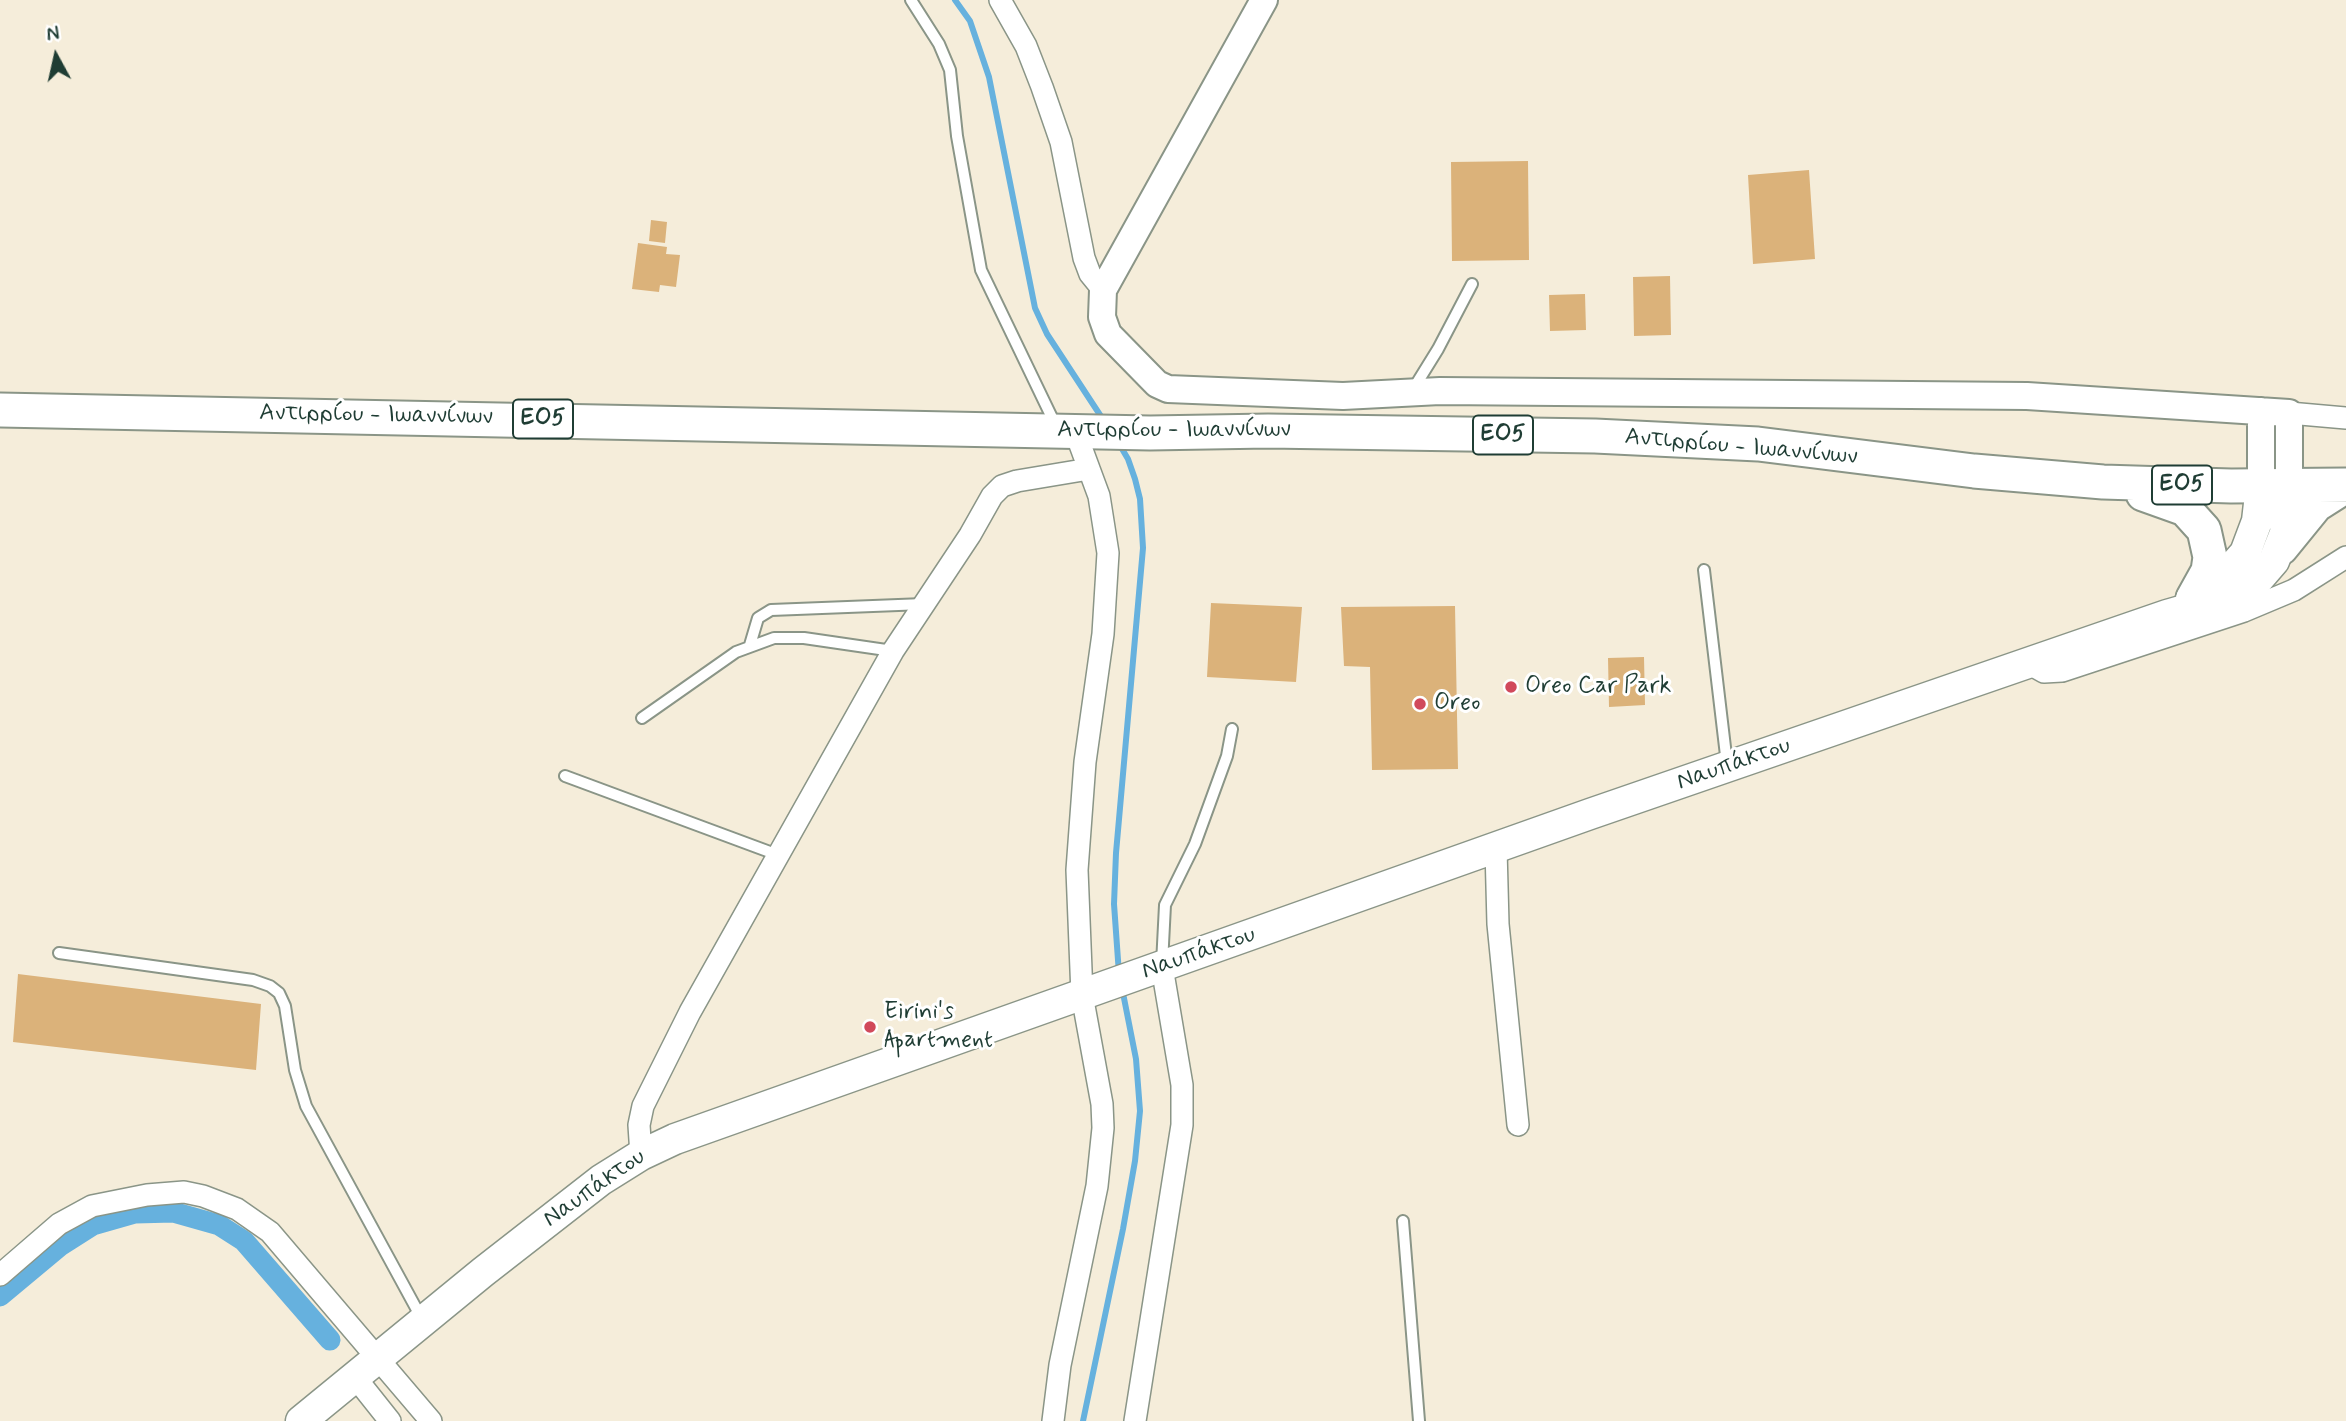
<!DOCTYPE html>
<html>
<head>
<meta charset="utf-8">
<style>
	body { margin:0 }
	#map { position:relative; width:2346px; height:1421px; overflow:hidden; background:#f5edda; font-family:Mynerve,sans-serif }
	canvas { display:block }
	.north { position:absolute; left:21px; top:21px; width:70px; height:70px; -webkit-text-stroke:5px #fff; paint-order:stroke; rotate:352deg; font-size:19px; font-weight:700; line-height:28px; text-align:center; color:#1f3d34 }
	.north::after { content:''; display:block; margin:auto; width:24px; height:32px; background:#1f3d34; clip-path:polygon(50% 0,100% 100%,50% 72%,0 100%) }
</style>
</head>
<body>
<div id="map">
<canvas width="2346" height="1421"></canvas>
<div class="north">N</div>
</div>
<script>
const g = document.querySelector('canvas').getContext('2d');
g.lineJoin = 'round';
function toPath(rows) {
  const path = new Path2D();
  for (const r of rows) {
    path.moveTo(r[0], r[1]);
    for (let i = 2; i < r.length; i += 2) path.lineTo(r[i], r[i + 1]);
  }
  return path;
}
function stroke(path, color, width, dash) {
  g.strokeStyle = color;
  g.lineWidth = width;
  g.lineCap = dash ? 'butt' : 'round';
  g.setLineDash(dash || []);
  g.stroke(path);
}
function fill(path, color) {
  g.fillStyle = color;
  g.fill(path, 'evenodd');
}
function write(font, color, halo, rows, align = 'center') {
  g.font = font + ' Mynerve,sans-serif';
  g.lineWidth = 6;
  g.setLineDash([]);
  g.textBaseline = 'middle';
  g.strokeStyle = halo;
  g.fillStyle = color;
  for (const [text, x, y, turn = 0] of rows) {
    g.save();
    g.translate(x, y);
    g.rotate((+turn || 0) * Math.PI / 180);
    g.textAlign = isNaN(turn) ? turn : align;
    if (halo) g.strokeText(text, 0, 0);
    g.fillText(text, 0, 0);
    g.restore();
  }
}
stroke(toPath([
	[955,0,970,21,989,77,1035,308,1047,334,1104,421],
	[1118,442,1128,459,1135,479,1140,499,1143,548,1116,853,1114,904,1119,974],
	[1083,1421,1123,1229,1135,1161,1140,1111,1136,1059,1122,988]
]), '#66b1de', 6);
stroke(toPath([
	[0,1296,60,1246,93,1225,135,1213,173,1212,219,1225,244,1241,330,1340]
]), '#66b1de', 21);
fill(toPath([
	[1528,161,1529,260,1452,261,1451,162],
	[1809,170,1815,259,1753,264,1748,175],
	[651,220,667,222,665,243,649,241],
	[638,243,667,247,666,254,680,255,676,287,660,285,659,292,632,289],
	[1670,276,1671,335,1634,336,1633,277],
	[1585,294,1586,330,1550,331,1549,295],
	[1211,603,1302,607,1296,682,1207,677],
	[1455,606,1458,769,1372,770,1370,667,1344,666,1341,607],
	[1644,657,1645,705,1609,707,1608,658],
	[18,974,261,1004,256,1070,13,1042]
]), '#dbb27a');
const service = toPath([
	[911,0,939,44,950,70,957,136,981,270,1056,426],
	[1412,391,1438,349,1472,284],
	[1704,570,1727,764],
	[750,645,758,618,771,610,924,604],
	[642,718,736,652,774,638,804,638,893,651],
	[565,776,778,855],
	[59,953,253,980,270,986,279,993,285,1006,295,1070,306,1106,422,1319],
	[1162,964,1165,905,1195,844,1227,756,1232,729],
	[1403,1221,1419,1421]
]);
const minor = toPath([
	[1000,0,1026,46,1042,87,1061,142,1084,258,1090,274,1103,290],
	[2289,413,2346,418],
	[2028,663,2044,672,2062,671,2244,611,2294,590,2346,557],
	[1496,849,1498,924,1518,1125],
	[641,1155,639,1125,643,1106,690,1012,893,651,970,535,992,496,1002,486,1017,481,1089,469],
	[0,1275,59,1224,92,1206,147,1195,184,1192,203,1196,237,1209,270,1232,431,1421],
	[355,1377,390,1421],
	[1053,1421,1060,1365,1097,1186,1103,1128,1102,1104,1082,995,1077,870,1085,762,1103,634,1108,553,1099,496,1075,431],
	[1135,1421,1182,1125,1182,1085,1162,967]
]);
const tertiary = toPath([
	[1264,0,1103,290,1102,317,1108,334,1157,384,1168,389,1343,396,1440,391,2027,396,2289,413,2289,487],
	[2261,486,2261,411]
]);
const secondary = toPath([
	[2191,599,2222,579,2245,553,2257,521,2261,486],
	[301,1421,483,1272,601,1180,641,1155,675,1139,1590,814,2167,615,2230,597,2255,583,2274,561,2285,533,2289,487]
]);
const primary = toPath([
	[0,410,1150,433,1268,431,1595,436,1758,444,1974,471,2103,482,2231,486,2346,485],
	[2143,494,2185,509,2204,530,2210,557,2208,571,2193,598],
	[2281,548,2316,505,2346,486]
]);
stroke(service, '#8a9587', 14);
stroke(minor, '#8a9587', 24);
stroke(tertiary, '#8a9587', 30);
stroke(secondary, '#8a9587', 33);
stroke(primary, '#8a9587', 37);
stroke(service, '#fff', 10);
stroke(minor, '#fff', 21);
stroke(tertiary, '#fff', 26);
stroke(secondary, '#fff', 30);
stroke(primary, '#fff', 33);
for (const [x, y, r, color] of [
	[1511,687,7,"#d1495b"],
	[1420,704,7,"#d1495b"],
	[870,1027,7,"#d1495b"]
]) {
  const dot = new Path2D();
  dot.arc(x, y, r, 0, 2 * Math.PI);
  g.fillStyle = color;
  g.fill(dot);
  stroke(dot, '#fff', 2.5);
}
for (const [x, y, w] of [
	[543,419,60],
	[1503,435,60],
	[2182,485,60]
]) {
  const box = new Path2D();
  box.roundRect(x - w / 2, y - 19.5, w, 39, 5);
  g.fillStyle = '#fff';
  g.fill(box);
  stroke(box, '#1f3d34', 2);
}
write('bold 23px', '#1f3d34', null, [
	["ΕΟ5",543,419],
	["ΕΟ5",1503,435],
	["ΕΟ5",2182,485]
]);
write('24px', '#1f3d34', '#fff', [
	["Αντιρρίου - Ιωαννίνων",376,416,1],
	["Αντιρρίου - Ιωαννίνων",1174,431],
	["Αντιρρίου - Ιωαννίνων",1741,448,5],
	["Ναυπάκτου",1734,765,-19],
	["Ναυπάκτου",1199,954,-19],
	["Ναυπάκτου",595,1189,-35]
]);
write('24px', '#1f3d34', '#fff', [
	["Oreo Car Park",1525,687],
	["Oreo",1434,704],
	["Eirini's",884,1013],
	["Apartment",884,1041]
], 'left');
</script>
</body>
</html>
